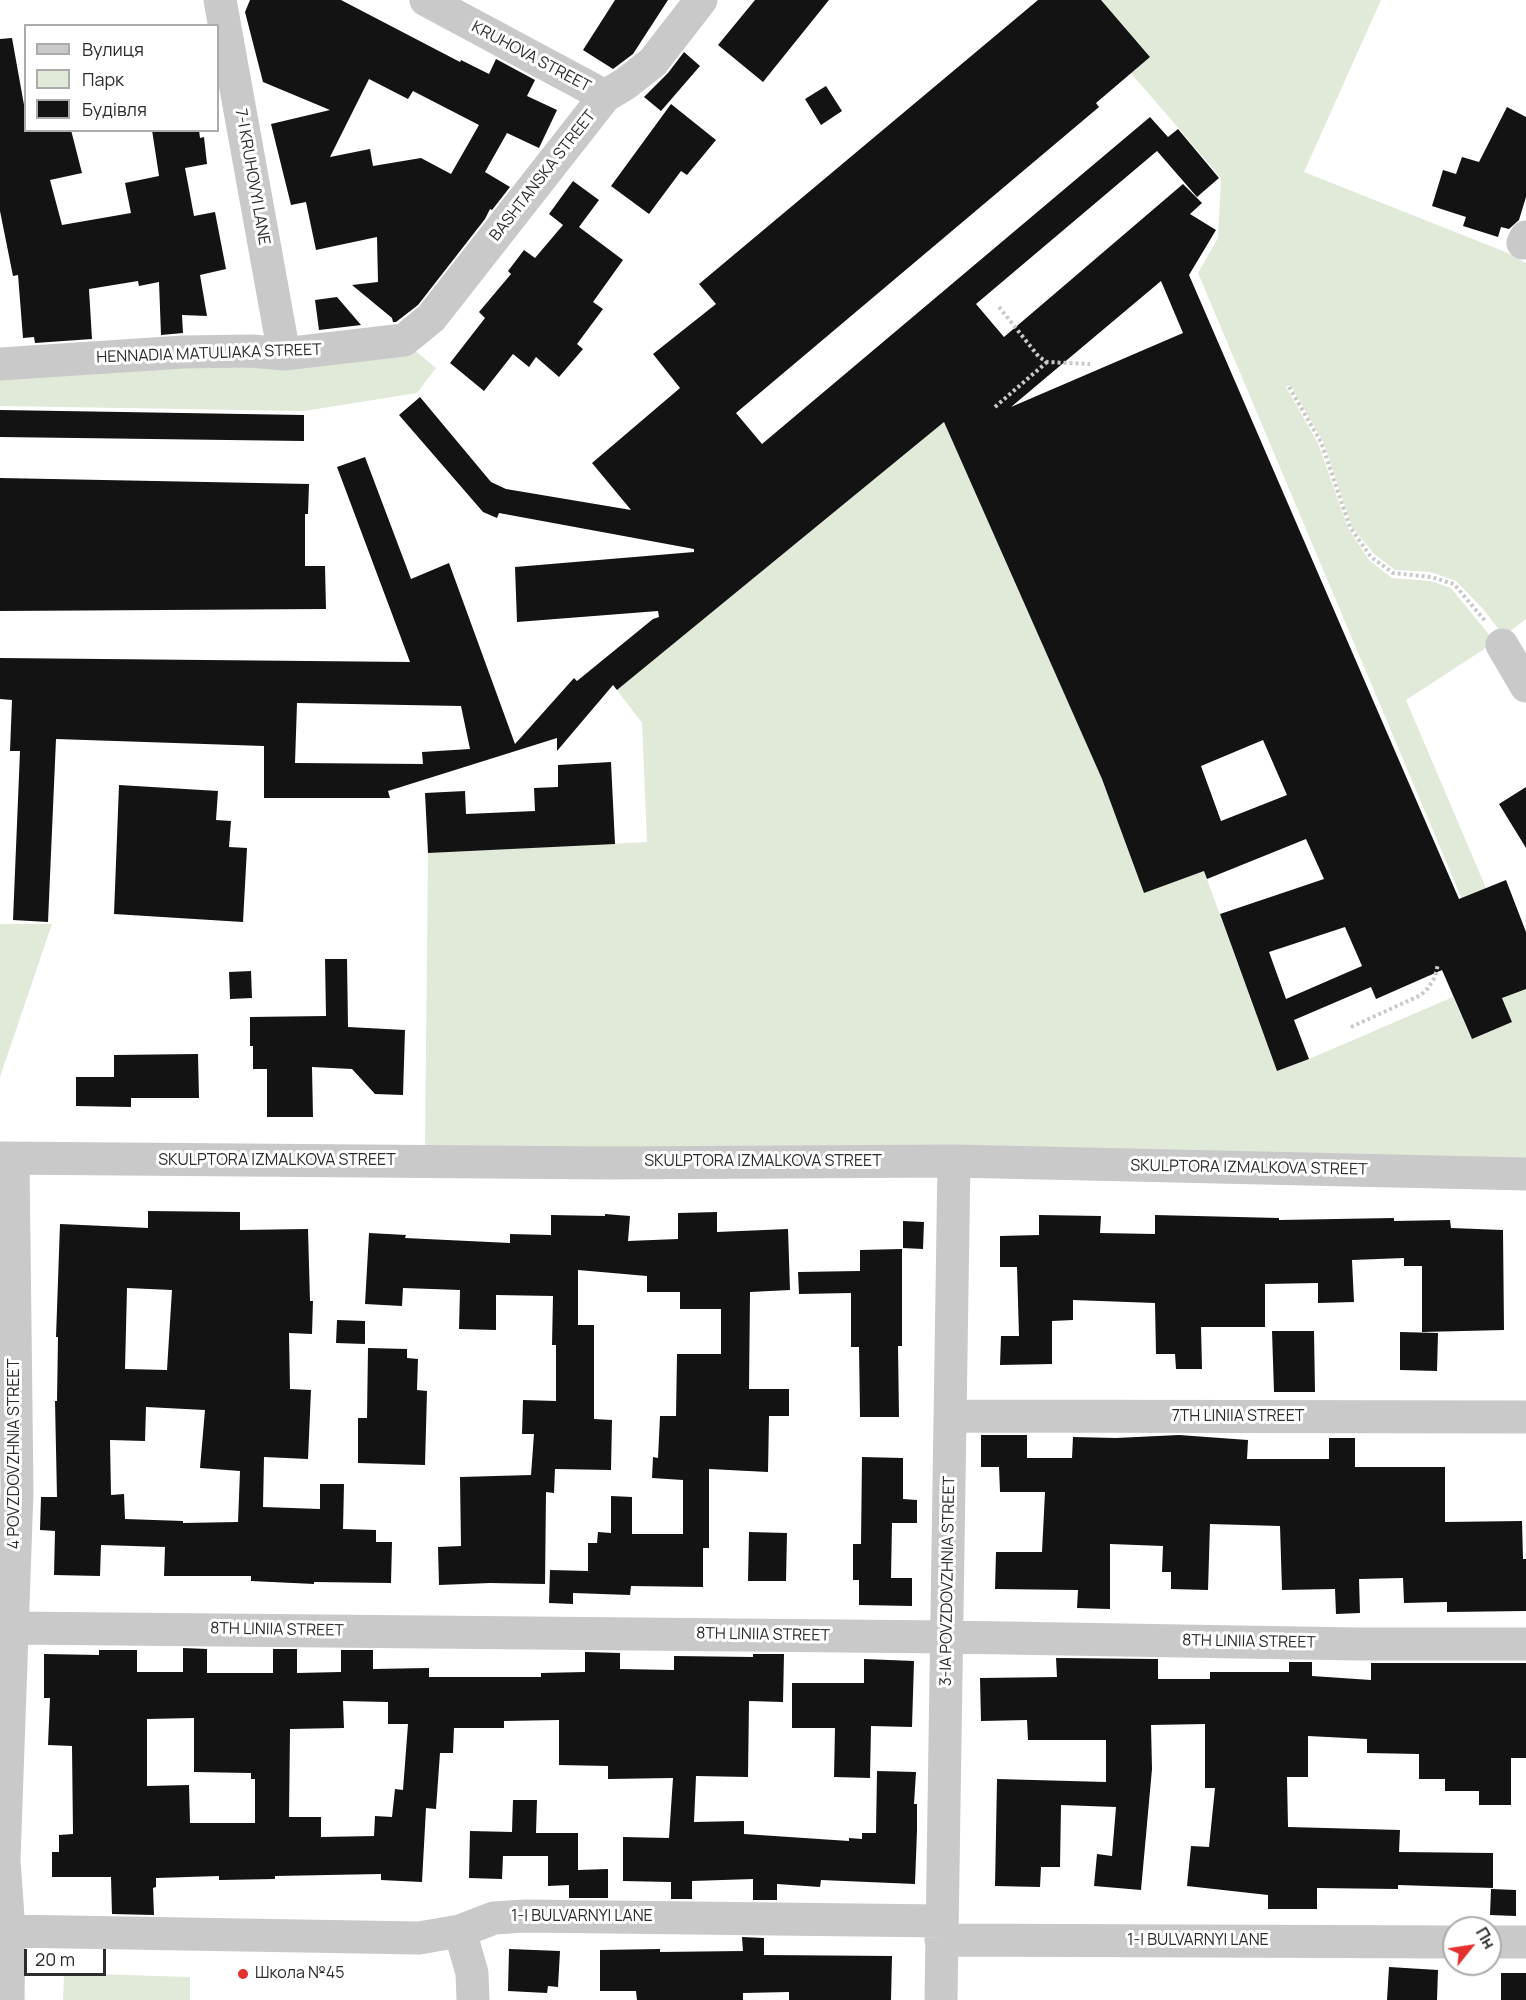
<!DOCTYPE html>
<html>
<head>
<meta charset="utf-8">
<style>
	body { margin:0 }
	#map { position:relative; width:1526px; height:2000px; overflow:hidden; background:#fff; font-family:Manrope,sans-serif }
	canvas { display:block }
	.legend { position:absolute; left:24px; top:24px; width:195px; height:108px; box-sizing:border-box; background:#fff; border:2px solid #ababab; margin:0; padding:8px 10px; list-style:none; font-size:18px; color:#2c2c2c }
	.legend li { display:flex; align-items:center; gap:12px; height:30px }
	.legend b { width:30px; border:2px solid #ababab }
	.north { position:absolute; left:1442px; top:1916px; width:60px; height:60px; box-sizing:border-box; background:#fff; border:2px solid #ababab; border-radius:50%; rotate:60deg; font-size:16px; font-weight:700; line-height:24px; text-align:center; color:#2c2c2c }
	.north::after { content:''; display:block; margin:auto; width:21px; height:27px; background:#e5312d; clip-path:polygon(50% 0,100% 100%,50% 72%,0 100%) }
	.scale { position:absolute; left:24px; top:1949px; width:82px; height:27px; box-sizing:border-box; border:3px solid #2c2c2c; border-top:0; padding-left:8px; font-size:18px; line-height:21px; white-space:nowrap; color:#2c2c2c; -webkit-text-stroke:4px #fff; paint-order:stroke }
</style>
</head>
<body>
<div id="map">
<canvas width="1526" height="2000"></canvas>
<ul class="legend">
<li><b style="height:8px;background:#c9c9c9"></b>Вулиця</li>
<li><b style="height:16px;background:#e1ead9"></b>Парк</li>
<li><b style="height:16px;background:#131313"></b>Будівля</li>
</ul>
<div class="north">Пн</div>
<div class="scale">20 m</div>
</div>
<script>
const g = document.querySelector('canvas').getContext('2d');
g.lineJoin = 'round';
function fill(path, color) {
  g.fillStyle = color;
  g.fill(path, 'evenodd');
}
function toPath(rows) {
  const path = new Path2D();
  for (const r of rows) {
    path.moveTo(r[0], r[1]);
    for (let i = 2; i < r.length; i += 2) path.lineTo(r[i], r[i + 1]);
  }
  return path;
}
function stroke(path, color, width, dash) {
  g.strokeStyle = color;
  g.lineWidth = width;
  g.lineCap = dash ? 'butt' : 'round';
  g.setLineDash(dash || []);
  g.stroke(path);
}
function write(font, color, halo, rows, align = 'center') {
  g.font = font + ' Manrope,sans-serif';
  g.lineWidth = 6;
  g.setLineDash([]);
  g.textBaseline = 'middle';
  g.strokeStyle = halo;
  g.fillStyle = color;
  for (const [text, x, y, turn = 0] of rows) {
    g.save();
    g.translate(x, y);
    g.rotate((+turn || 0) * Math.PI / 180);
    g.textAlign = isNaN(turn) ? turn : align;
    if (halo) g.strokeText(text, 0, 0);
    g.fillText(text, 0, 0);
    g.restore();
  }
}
fill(toPath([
	[1101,0,1381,0,1304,172,1508,253,1526,263,1526,619,1504,636,1483,609,1456,581,1430,572,1395,570,1374,554,1352,527,1323,441,1290,385,1286,387,1318,443,1348,528,1369,560,1392,578,1431,581,1451,588,1495,642,1406,700,1486,888,1526,989,1526,1160,425,1150,428,853,647,842,642,723,617,690,944,422,1102,779,1144,893,1204,871,1277,1071,1309,1059,1453,997,1472,1039,1512,1022,1488,961,1198,273,1218,238,1221,178,1131,73,1150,57],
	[407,344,436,368,417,393,304,411,0,406,0,373],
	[0,924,52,924,0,1077],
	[64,1973,190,1977,190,2000,63,2000]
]), '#e1ead9');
fill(toPath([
	[250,0,341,0,460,62,461,60,489,74,496,59,535,80,527,96,557,110,539,148,507,133,485,172,510,187,492,210,490,209,485,219,418,305,396,322,393,322,392,318,352,285,378,282,377,237,316,250,306,202,291,205,271,124,330,110,263,82,245,12],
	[369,79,408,99,413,91,479,125,451,174,421,158,373,166,370,149,330,157],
	[615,0,668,0,633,54,613,69,583,50],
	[755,0,829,0,763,82,718,45],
	[1038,0,1101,0,1150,57,1096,103,1099,107,736,413,762,444,1150,117,1168,137,1178,129,1219,178,1197,197,1157,151,976,304,1004,337,1183,184,1202,203,1190,214,1216,230,1189,275,1459,899,1506,880,1526,932,1526,989,1502,998,1512,1022,1472,1039,1442,970,1376,999,1371,987,1294,1020,1309,1059,1277,1071,1220,914,1324,879,1306,839,1207,879,1204,871,1144,893,1102,779,944,422,617,690,613,685,557,751,557,738,388,791,390,798,264,798,264,746,56,739,48,922,13,920,20,751,10,751,12,700,0,699,0,658,410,662,337,467,365,457,411,579,449,563,515,744,574,678,577,681,653,619,659,617,658,611,517,622,515,567,694,552,694,549,499,513,497,518,483,512,399,415,420,397,491,482,506,489,631,510,592,463,680,388,653,354,716,304,699,284],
	[1161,281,1183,333,1011,407],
	[297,703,461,706,470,749,422,752,423,764,295,763],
	[1263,740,1287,795,1221,821,1201,766],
	[1345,927,1362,966,1286,999,1269,952],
	[12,38,26,116,26,130,71,130,82,173,50,180,62,225,131,213,125,183,159,176,152,130,199,130,200,138,204,137,207,164,185,168,194,216,215,212,226,269,200,275,207,316,182,315,183,333,161,335,159,282,139,286,138,281,89,289,92,339,35,343,34,337,23,338,18,275,13,276,0,211,0,39],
	[684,52,700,66,661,111,644,97,668,73],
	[826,86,842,111,821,125,805,99],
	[671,104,716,140,687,175,681,171,649,214,611,186],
	[1507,107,1526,117,1526,197,1519,220,1509,229,1501,227,1498,237,1463,226,1466,217,1432,206,1443,170,1456,174,1462,157,1479,162],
	[573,181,599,200,579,227,623,260,593,302,603,309,577,344,583,349,559,377,536,357,529,367,513,354,484,391,450,363,485,318,479,312,511,274,508,271,524,250,535,258,563,225,549,214],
	[337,297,361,325,319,330,315,300],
	[0,410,304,415,304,441,0,437],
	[0,478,309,484,308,514,305,514,305,566,325,566,326,609,0,611],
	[611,762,615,844,428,853,425,793,465,791,466,814,535,811,534,788,558,787,558,765],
	[119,785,218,791,216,820,231,821,229,847,247,848,243,922,114,914],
	[1526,787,1526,848,1499,804],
	[325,959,347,959,348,1027,405,1030,403,1095,375,1094,352,1069,312,1067,313,1117,267,1117,267,1069,253,1069,253,1046,250,1046,250,1017,326,1016],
	[251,971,252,998,230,999,229,972],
	[198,1054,199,1098,131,1098,131,1107,76,1106,76,1077,114,1077,114,1055],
	[148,1211,240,1212,240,1230,308,1229,310,1301,313,1301,312,1334,289,1333,290,1389,311,1390,308,1459,264,1457,263,1507,320,1509,320,1484,344,1484,343,1529,376,1530,376,1542,392,1542,391,1583,314,1582,314,1584,251,1581,251,1576,164,1576,165,1547,101,1545,100,1576,54,1575,55,1531,40,1530,41,1497,57,1497,55,1401,57,1401,58,1337,56,1337,60,1224,148,1228],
	[127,1288,172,1290,167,1370,125,1369],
	[146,1407,205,1410,200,1468,240,1471,238,1522,183,1523,183,1521,125,1519,124,1494,111,1495,110,1440,145,1441],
	[717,1212,717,1232,788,1229,790,1290,750,1292,749,1389,789,1389,789,1416,769,1416,768,1472,709,1469,709,1548,703,1548,703,1587,631,1586,630,1595,573,1593,573,1604,549,1603,550,1570,588,1571,588,1543,597,1543,598,1532,611,1533,611,1496,632,1497,632,1534,683,1534,683,1480,652,1478,653,1457,658,1458,660,1416,676,1416,677,1354,721,1354,721,1309,680,1309,680,1292,647,1292,647,1276,578,1270,578,1325,594,1325,594,1419,612,1420,611,1470,555,1469,554,1493,546,1492,545,1584,490,1583,439,1585,438,1547,461,1546,460,1477,531,1475,534,1434,522,1434,523,1400,556,1401,556,1345,552,1345,553,1296,496,1295,496,1330,459,1329,460,1290,403,1288,402,1306,365,1304,369,1233,406,1235,405,1238,510,1243,510,1234,551,1235,551,1215,605,1216,605,1214,630,1216,628,1241,678,1239,678,1213],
	[1039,1215,1101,1216,1100,1233,1155,1234,1155,1215,1279,1218,1279,1220,1394,1218,1394,1221,1450,1220,1451,1228,1503,1230,1504,1330,1422,1332,1422,1266,1404,1266,1404,1258,1352,1260,1354,1302,1318,1303,1318,1283,1265,1284,1265,1327,1201,1327,1202,1369,1176,1369,1175,1354,1156,1354,1155,1303,1073,1300,1073,1320,1052,1321,1052,1364,1000,1365,1001,1336,1019,1336,1017,1267,1000,1267,1000,1236,1039,1235],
	[903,1221,924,1222,923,1249,903,1248],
	[902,1249,902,1346,898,1346,899,1417,860,1417,859,1347,851,1347,851,1293,799,1294,798,1272,860,1271,860,1250],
	[337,1320,365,1321,365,1344,336,1343],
	[1272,1331,1314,1331,1315,1392,1274,1392],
	[1400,1332,1438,1333,1437,1371,1400,1370],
	[368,1348,407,1349,407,1358,418,1359,417,1390,427,1391,425,1465,358,1463,358,1418,367,1418],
	[981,1435,1027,1435,1027,1458,1072,1458,1073,1437,1116,1438,1179,1435,1248,1440,1247,1459,1329,1459,1329,1438,1355,1438,1355,1467,1445,1467,1445,1522,1522,1521,1523,1559,1526,1559,1526,1611,1447,1612,1447,1602,1404,1603,1403,1578,1359,1579,1360,1613,1336,1614,1335,1589,1282,1590,1280,1526,1210,1524,1208,1590,1171,1589,1171,1572,1162,1572,1163,1546,1110,1544,1110,1609,1077,1608,1078,1590,995,1589,996,1552,1042,1552,1045,1492,1000,1492,999,1467,981,1467],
	[862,1457,903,1458,903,1499,917,1500,917,1523,892,1523,891,1578,912,1578,912,1606,859,1605,859,1580,853,1580,853,1544,861,1544],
	[749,1532,787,1533,786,1581,748,1581],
	[183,1648,207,1649,207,1673,273,1673,273,1649,297,1649,297,1673,341,1672,341,1650,373,1650,373,1669,429,1668,429,1677,541,1677,541,1673,585,1672,585,1652,620,1653,620,1669,674,1670,674,1656,753,1657,753,1654,784,1654,783,1702,749,1701,748,1777,696,1776,694,1822,744,1821,744,1834,849,1841,849,1838,862,1839,862,1833,876,1833,877,1771,916,1772,914,1804,917,1804,917,1830,915,1884,821,1880,820,1887,777,1884,777,1900,753,1900,753,1879,692,1881,692,1899,671,1899,671,1882,623,1881,623,1837,669,1838,673,1778,608,1779,608,1766,559,1765,559,1720,504,1721,504,1728,454,1728,453,1753,440,1753,436,1809,426,1808,422,1882,381,1880,381,1874,275,1876,275,1879,219,1880,219,1876,156,1878,156,1887,153,1888,154,1915,112,1914,111,1877,52,1877,52,1852,59,1852,59,1835,73,1834,72,1746,48,1745,50,1698,44,1698,44,1654,99,1655,99,1650,137,1650,137,1672,183,1672],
	[343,1701,388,1702,388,1724,408,1724,403,1790,395,1789,392,1817,375,1816,374,1836,321,1837,321,1817,289,1817,290,1729,344,1728],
	[194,1718,194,1772,251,1773,251,1779,255,1779,255,1823,190,1823,189,1785,147,1786,147,1719],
	[1056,1658,1158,1659,1158,1679,1210,1679,1210,1672,1289,1672,1289,1662,1312,1662,1312,1676,1371,1680,1371,1663,1526,1663,1526,1758,1511,1758,1511,1805,1479,1805,1479,1791,1445,1791,1445,1779,1419,1779,1419,1754,1367,1753,1367,1739,1308,1736,1308,1777,1287,1777,1288,1827,1400,1830,1399,1852,1493,1853,1493,1888,1398,1885,1398,1889,1317,1888,1317,1909,1268,1909,1268,1895,1187,1886,1191,1846,1209,1847,1215,1788,1205,1788,1205,1724,1151,1725,1152,1769,1141,1890,1094,1886,1097,1854,1112,1856,1116,1807,1061,1805,1060,1867,1041,1867,1040,1887,995,1886,997,1779,1106,1782,1106,1740,1028,1740,1027,1720,981,1721,980,1678,1057,1677],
	[864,1659,914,1661,912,1727,871,1726,870,1778,834,1777,835,1728,792,1728,792,1683,864,1683],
	[513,1800,537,1800,536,1833,578,1833,578,1870,608,1869,608,1898,569,1898,569,1885,548,1886,548,1856,503,1856,502,1879,469,1878,470,1831,512,1832],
	[1491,1889,1516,1890,1516,1916,1490,1915],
	[742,1937,764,1938,764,1955,892,1956,891,2000,789,2000,789,1992,743,1993,743,2000,637,2000,636,1991,600,1991,600,1950,660,1949,660,1952,743,1951],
	[509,1949,560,1951,558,1987,548,1986,547,1993,508,1991],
	[1389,1967,1438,1970,1437,2000,1387,2000],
	[1501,1973,1526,1973,1526,2000,1501,2000]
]), '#131313');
stroke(toPath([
	[999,307,1039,357,1047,362,1090,364],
	[1289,387,1321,442,1350,527,1371,557,1393,573,1431,577,1454,584,1486,622],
	[995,407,1047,362],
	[1351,1027,1421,995,1428,988,1435,977,1438,964]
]), '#c9c9c9', 4, [3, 3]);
stroke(toPath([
	[220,0,284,354],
	[426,0,605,96],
	[1523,243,1526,237],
	[0,364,183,352,252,351,284,354,404,340,431,318,605,96,625,84,653,62,701,0],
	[1502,645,1526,686],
	[0,1158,609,1163,954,1161,1526,1174],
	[950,1416,1526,1417],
	[0,1632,12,1628,948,1637,1358,1644,1526,1644],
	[9,1931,419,1938,460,1931,494,1918,525,1916,942,1921],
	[460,1931,472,1973,473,2000],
	[941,1940,1454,1942],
	[1490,1942,1526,1942],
	[8,2000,9,1931,4,1860,17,1492,13,1159],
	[941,2000,954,1161]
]), '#c9c9c9', 33);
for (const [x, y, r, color] of [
	[243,1974,6,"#e5312d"]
]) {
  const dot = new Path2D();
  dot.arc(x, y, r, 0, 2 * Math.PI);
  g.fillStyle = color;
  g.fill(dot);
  stroke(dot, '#fff', 2);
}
write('16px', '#2c2c2c', '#fff', [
	["KRUHOVA STREET",531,57,28],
	["BASHTANSKA STREET",543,176,-52],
	["7-I KRUHOVYI LANE",252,177,80],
	["HENNADIA MATULIAKA STREET",209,354,-2],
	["SKULPTORA IZMALKOVA STREET",277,1161],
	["SKULPTORA IZMALKOVA STREET",763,1162],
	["SKULPTORA IZMALKOVA STREET",1249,1168,1],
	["7TH LINIIA STREET",1238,1417],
	["4 POVZDOVZHNIA STREET",15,1454,-90],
	["3-IA POVZDOVZHNIA STREET",948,1581,-89],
	["8TH LINIIA STREET",277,1630,1],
	["8TH LINIIA STREET",763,1635,1],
	["8TH LINIIA STREET",1249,1642,1],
	["1-I BULVARNYI LANE",582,1917],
	["1-I BULVARNYI LANE",1198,1941]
]);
write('16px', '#2c2c2c', '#fff', [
	["Школа №45",255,1974]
], 'left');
</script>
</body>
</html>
